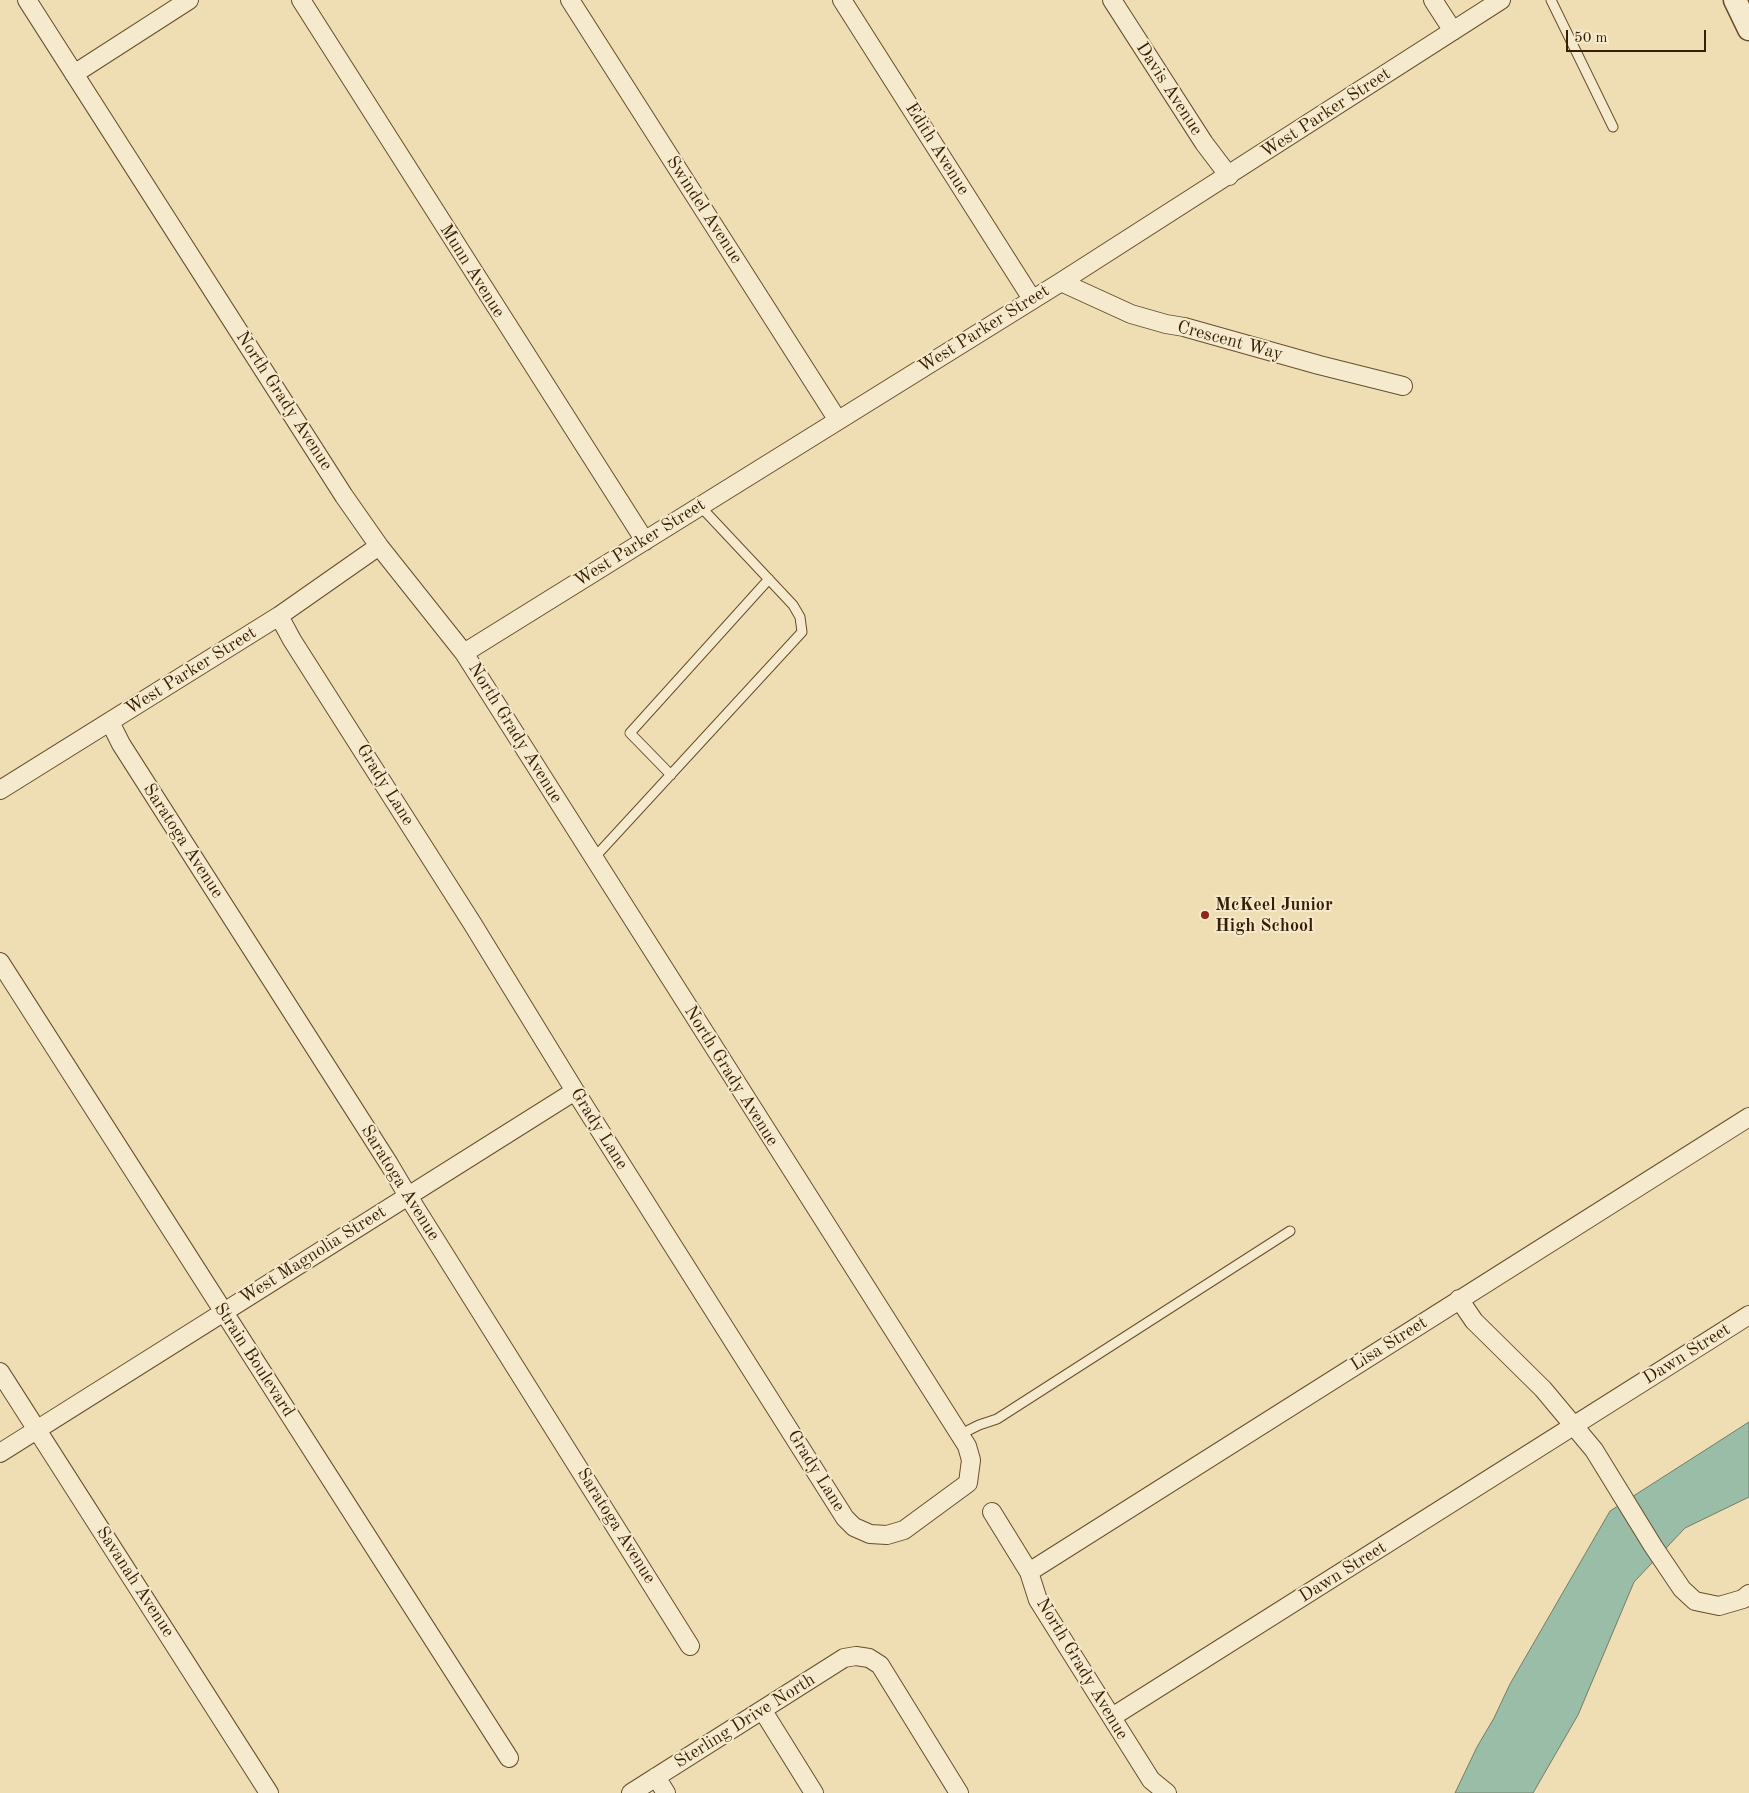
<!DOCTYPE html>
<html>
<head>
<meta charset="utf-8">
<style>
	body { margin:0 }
	#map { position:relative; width:1749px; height:1793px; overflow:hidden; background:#efdeb3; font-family:"Old Standard TT",serif }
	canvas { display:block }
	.scale { position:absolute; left:1566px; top:30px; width:140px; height:22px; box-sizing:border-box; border:2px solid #381e00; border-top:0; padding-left:6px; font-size:15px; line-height:18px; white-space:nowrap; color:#381e00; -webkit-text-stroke:4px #f5eace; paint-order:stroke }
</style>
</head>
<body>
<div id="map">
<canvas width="1749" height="1793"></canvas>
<div class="scale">50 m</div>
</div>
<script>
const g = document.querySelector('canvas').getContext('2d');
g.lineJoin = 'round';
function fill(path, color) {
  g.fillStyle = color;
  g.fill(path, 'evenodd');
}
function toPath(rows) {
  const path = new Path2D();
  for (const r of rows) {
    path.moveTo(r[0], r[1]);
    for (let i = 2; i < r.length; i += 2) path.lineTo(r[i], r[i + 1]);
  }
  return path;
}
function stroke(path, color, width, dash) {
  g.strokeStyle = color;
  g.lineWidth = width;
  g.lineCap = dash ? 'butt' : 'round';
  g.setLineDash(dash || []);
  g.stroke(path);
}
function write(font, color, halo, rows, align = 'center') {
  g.font = font + ' "Old Standard TT",serif';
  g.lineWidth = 4;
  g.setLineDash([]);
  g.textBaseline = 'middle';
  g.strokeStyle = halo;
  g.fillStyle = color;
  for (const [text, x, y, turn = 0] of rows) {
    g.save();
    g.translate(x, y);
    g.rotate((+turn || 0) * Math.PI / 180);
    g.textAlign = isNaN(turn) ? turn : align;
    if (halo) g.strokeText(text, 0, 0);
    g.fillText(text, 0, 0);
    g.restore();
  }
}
const water = toPath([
	[1749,1422,1749,1497,1685,1528,1634,1582,1578,1715,1533,1793,1455,1793,1477,1747,1494,1718,1510,1684,1610,1511,1749,1422]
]);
fill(water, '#9abda8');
stroke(water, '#737d65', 1);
const service = toPath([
	[1551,0,1613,127],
	[671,775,630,733,769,579],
	[594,858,802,632,800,617,793,605,700,506],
	[959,1435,979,1425,997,1419,1290,1231]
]);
const minor = toPath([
	[27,0,344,496,379,546,464,653,967,1446,971,1460,968,1483,904,1530,887,1535,870,1534,854,1527,845,1518,575,1091,472,923,292,640,279,616],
	[301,0,645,541],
	[570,0,837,419],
	[842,0,1032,299],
	[1112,0,1204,143,1229,176],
	[1433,0,1453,31],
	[74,74,189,0],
	[1061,282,1131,314,1166,324,1184,327,1319,365,1403,386],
	[464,653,1061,282,1501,0],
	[110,722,121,744,389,1164,408,1196,690,1646],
	[0,790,279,616,379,546],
	[0,962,509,1758],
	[1459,1299,1474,1321,1543,1389,1594,1450,1653,1546,1682,1589,1695,1601,1719,1606,1743,1599,1749,1594],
	[0,1372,269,1793],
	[0,1453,575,1091],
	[992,1512,1029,1572,1038,1600,1151,1780,1167,1793],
	[1029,1572,1749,1117],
	[763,1711,814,1793],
	[1112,1717,1749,1315],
	[656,1777,666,1793],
	[631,1793,844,1658,856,1656,869,1658,880,1665,959,1793]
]);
const tertiary = toPath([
	[1735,0,1749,29]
]);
stroke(service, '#664e2d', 11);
stroke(minor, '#664e2d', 20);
stroke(tertiary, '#664e2d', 25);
stroke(service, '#f5eace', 9);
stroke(minor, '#f5eace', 18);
stroke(tertiary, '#f5eace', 22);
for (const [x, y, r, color] of [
	[1205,915,5,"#8f2418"]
]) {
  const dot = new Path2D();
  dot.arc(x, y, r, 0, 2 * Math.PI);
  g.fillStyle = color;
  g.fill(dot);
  stroke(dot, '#f5eace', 2);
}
write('18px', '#381e00', '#f5eace', [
	["Davis Avenue",1169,89,57],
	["West Parker Street",1326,113,-33],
	["Edith Avenue",937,149,58],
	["Swindel Avenue",704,210,57],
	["Munn Avenue",472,271,58],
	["West Parker Street",984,329,-32],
	["Crescent Way",1230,341,15],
	["North Grady Avenue",284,401,57],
	["West Parker Street",640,543,-32],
	["West Parker Street",191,671,-32],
	["North Grady Avenue",515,733,58],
	["Grady Lane",385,785,58],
	["Saratoga Avenue",183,841,57],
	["North Grady Avenue",731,1076,58],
	["Grady Lane",599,1129,58],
	["Saratoga Avenue",400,1183,58],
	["West Magnolia Street",313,1255,-32],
	["Lisa Street",1389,1344,-32],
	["Dawn Street",1687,1354,-32],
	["Strain Boulevard",254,1360,57],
	["Grady Lane",816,1471,58],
	["Saratoga Avenue",616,1526,58],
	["Dawn Street",1343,1572,-32],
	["Savanah Avenue",135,1582,57],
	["North Grady Avenue",1082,1669,59],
	["Sterling Drive North",745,1721,-32]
]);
write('bold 18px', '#381e00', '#f5eace', [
	["McKeel Junior",1215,905],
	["High School",1215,926]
], 'left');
</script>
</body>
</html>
